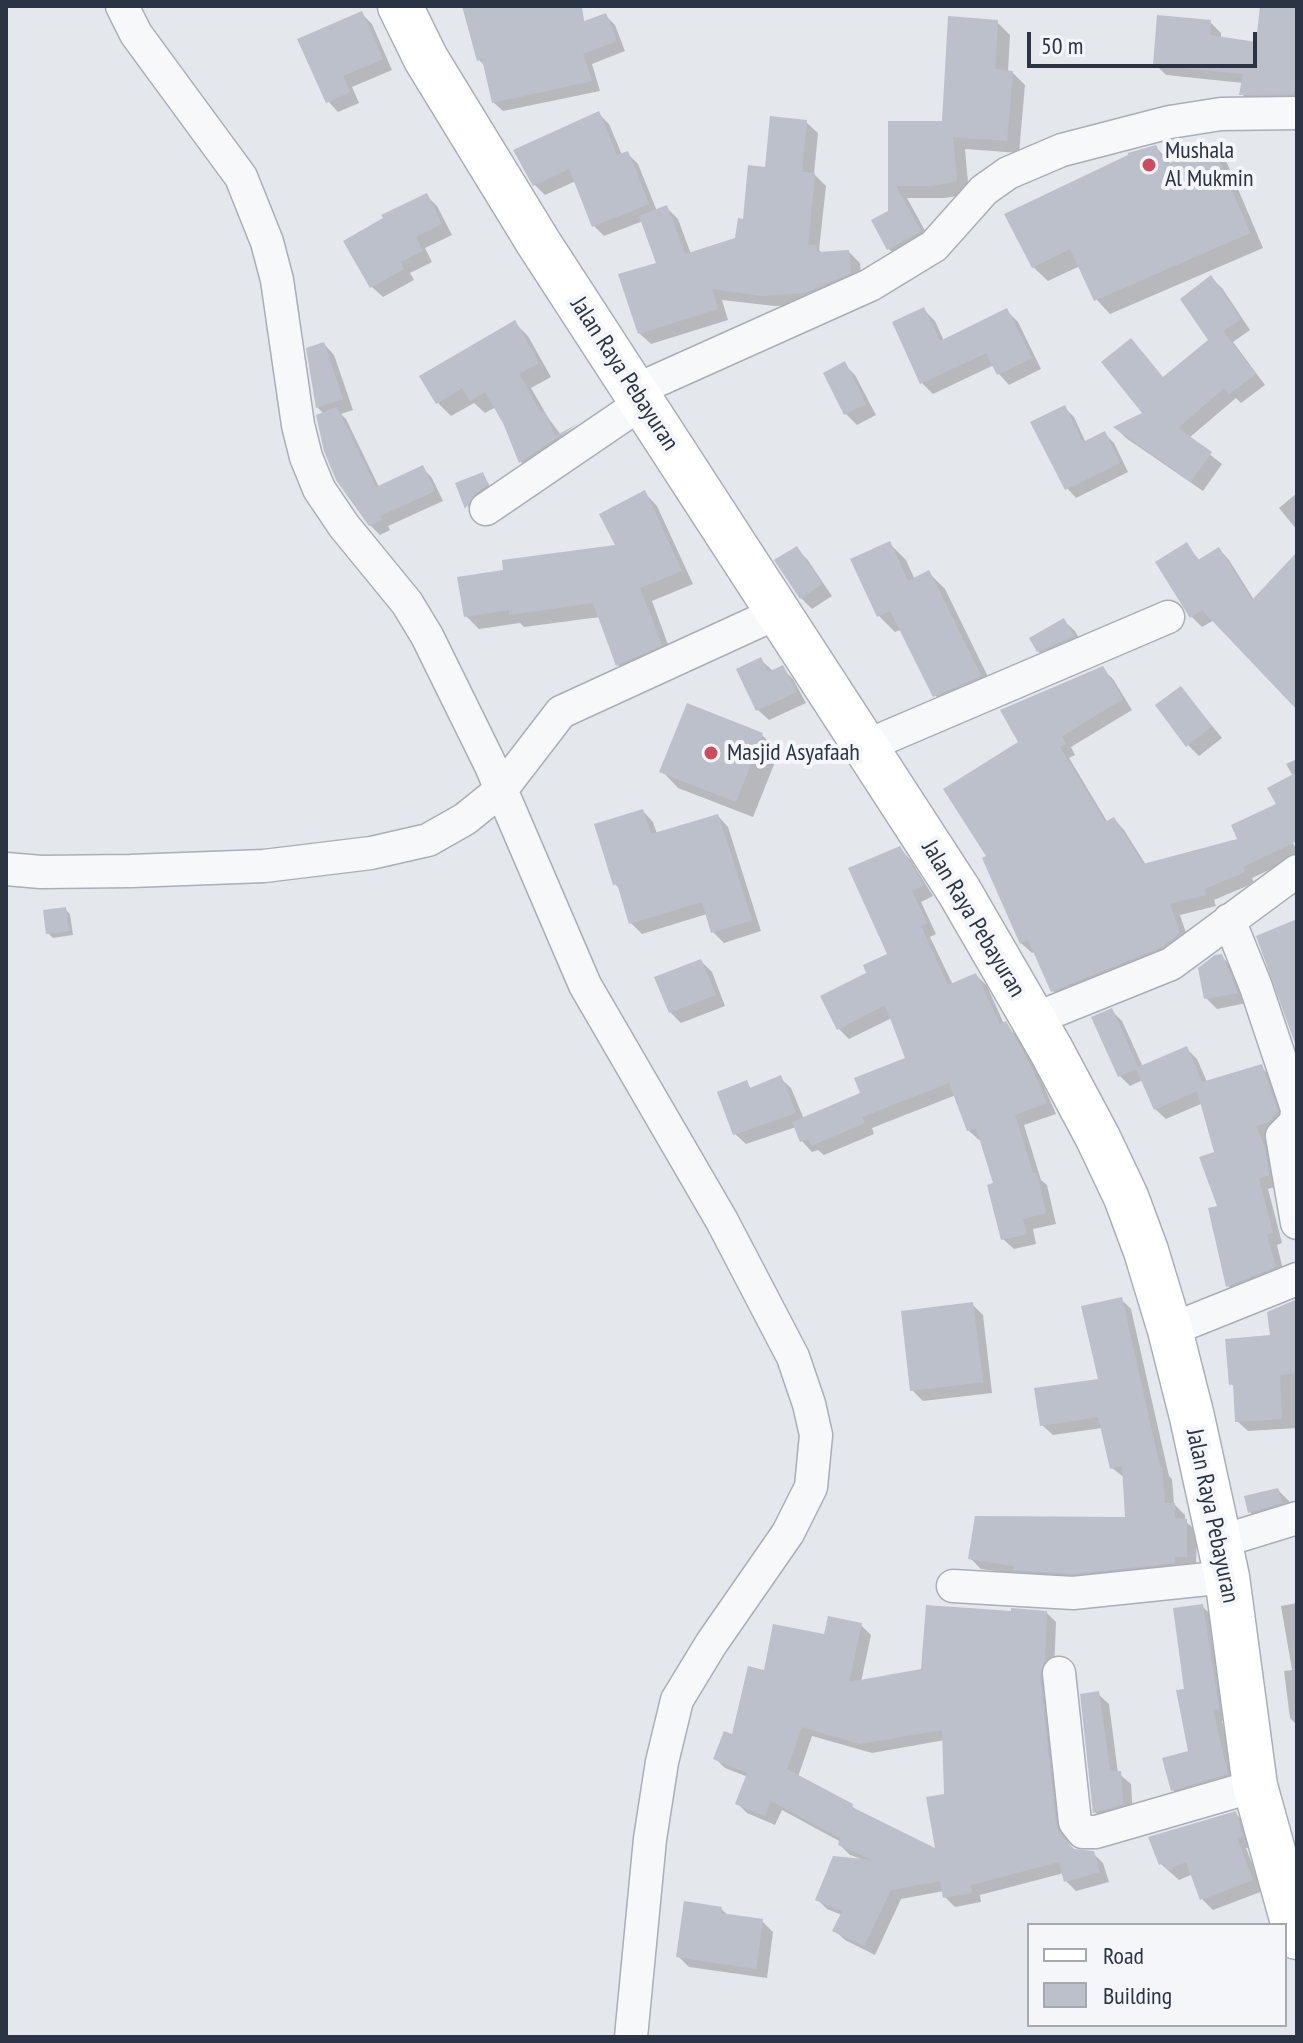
<!DOCTYPE html>
<html>
<head>
<meta charset="utf-8">
<style>
	body { margin:0 }
	#map { position:relative; width:1303px; height:2043px; overflow:hidden; background:#e4e7ec; font-family:"PT Sans Narrow",sans-serif }
	canvas { display:block }
	.frame { position:absolute; inset:0; border:8px solid #2b3445; pointer-events:none }
	.legend { position:absolute; left:1027px; top:1923px; width:260px; height:104px; box-sizing:border-box; background:#f4f6f9; border:2px solid #a4a8b1; margin:0; padding:10px 14px; list-style:none; font-size:24px; color:#2b3445 }
	.legend li { display:flex; align-items:center; gap:16px; height:40px }
	.legend b { width:40px; border:2px solid #a4a8b1 }
	.scale { position:absolute; left:1027px; top:32px; width:230px; height:36px; box-sizing:border-box; border:4px solid #2b3445; border-top:0; padding-left:10px; font-size:24px; line-height:28px; white-space:nowrap; color:#2b3445; -webkit-text-stroke:6px #f4f6f9; paint-order:stroke }
</style>
</head>
<body>
<div id="map">
<canvas width="1303" height="2043"></canvas>
<div class="frame"></div>
<ul class="legend">
<li><b style="height:10px;background:#fff"></b>Road</li>
<li><b style="height:22px;background:#bbc0ca"></b>Building</li>
</ul>
<div class="scale">50 m</div>
</div>
<script>
const g = document.querySelector('canvas').getContext('2d');
g.lineJoin = 'round';
function fill(path, color) {
  g.fillStyle = color;
  g.fill(path, 'evenodd');
}
function toPath(rows) {
  const path = new Path2D();
  for (const r of rows) {
    path.moveTo(r[0], r[1]);
    for (let i = 2; i < r.length; i += 2) path.lineTo(r[i], r[i + 1]);
  }
  return path;
}
function stroke(path, color, width, dash) {
  g.strokeStyle = color;
  g.lineWidth = width;
  g.lineCap = dash ? 'butt' : 'round';
  g.setLineDash(dash || []);
  g.stroke(path);
}
function write(font, color, halo, rows, align = 'center') {
  g.font = font + ' "PT Sans Narrow",sans-serif';
  g.lineWidth = 8;
  g.setLineDash([]);
  g.textBaseline = 'middle';
  g.strokeStyle = halo;
  g.fillStyle = color;
  for (const [text, x, y, turn = 0] of rows) {
    g.save();
    g.translate(x, y);
    g.rotate((+turn || 0) * Math.PI / 180);
    g.textAlign = isNaN(turn) ? turn : align;
    if (halo) g.strokeText(text, 0, 0);
    g.fillText(text, 0, 0);
    g.restore();
  }
}
fill(toPath([
	[464,6,519,6,571,28,605,15,615,25,625,51,592,64,600,91,503,111,493,102,486,67,479,60],
	[1262,6,1297,6,1297,104,1252,105,1242,94,1243,83,1166,75,1155,64,1210,22,1221,33,1221,39,1257,44],
	[361,13,372,24,392,70,352,87,359,103,338,112,328,101],
	[997,22,1010,35,1008,72,1012,72,1025,85,1019,153,965,149,969,194,945,198,907,198,933,245,901,261,888,248,890,123,944,123],
	[599,114,609,124,622,155,627,153,638,164,657,211,667,208,678,219,691,254,737,240,767,169,806,122,818,133,814,174,826,186,819,250,823,254,849,252,860,263,862,284,818,304,775,306,722,300,728,320,651,344,639,333,658,264,643,221,604,236,594,226,576,181,545,195,534,184],
	[1156,147,1171,164,1213,149,1227,163,1263,248,1110,314,1096,299,1080,266,1048,281,1033,267],
	[426,195,437,206,452,235,425,248,432,262,410,273,414,280,383,297,372,287],
	[1211,278,1222,288,1250,330,1233,342,1265,385,1241,403,1236,398,1189,438,1222,464,1203,491,1126,438,1116,428,1145,413,1164,379,1211,340],
	[924,310,935,321,944,341,1007,311,1018,322,1041,369,1009,385,999,374,994,365,933,394,922,383],
	[514,322,528,336,551,377,531,388,549,419,561,435,579,425,591,437,534,475,521,462,496,407,485,413,474,403,451,416,437,402],
	[324,344,334,355,353,410,341,414,346,419,379,487,423,468,432,478,443,501,388,526,390,530,380,535,370,525,324,414,317,407],
	[844,364,855,375,876,415,857,425,846,414],
	[1065,408,1074,417,1086,443,1105,434,1114,443,1128,472,1076,498,1067,488],
	[483,474,492,490,471,512,457,484],
	[645,493,657,506,693,584,652,601,673,658,631,678,618,665,600,617,524,627,520,623,479,629,466,616,505,571,618,546],
	[1297,493,1297,530,1279,508],
	[889,543,906,560,915,580,929,573,945,589,996,693,951,712,935,695,902,629,895,632,879,616],
	[1186,544,1200,561,1219,549,1229,560,1254,600,1297,555,1297,709,1214,620,1202,627,1191,616],
	[796,548,807,559,832,596,812,609,801,598],
	[1064,621,1075,631,1084,647,1049,662,1038,651],
	[761,660,772,670,782,668,793,679,806,703,769,720,758,710],
	[1102,669,1113,679,1132,710,1071,747,1075,755,1069,758,1108,823,1114,819,1124,830,1146,865,1240,840,1281,819,1297,851,1297,857,1252,878,1254,883,1214,900,1216,906,1180,915,1190,945,1063,1001,1053,991,1036,952,1032,953,1021,943,989,857,1020,743],
	[1181,688,1222,738,1199,756,1188,745],
	[688,706,762,735,779,752,753,817,678,788,662,771],
	[1297,759,1297,828,1293,776,1286,764],
	[643,811,653,822,657,834,718,816,728,827,761,931,724,943,713,932,707,914,642,934,631,923,621,890,615,884],
	[899,848,910,859,933,896,921,902,936,934,930,937,953,985,976,975,987,986,1004,1024,1016,1035,1039,1075,1056,1114,1024,1125,1041,1180,1047,1185,1056,1224,1033,1229,1036,1244,1014,1249,1003,1239,996,1185,981,1140,979,1140,968,1130,956,1095,872,1128,874,1134,824,1155,818,1150,812,1152,802,1141,796,1127,746,1144,735,1134,746,1083,752,1089,780,1078,791,1088,804,1119,863,1094,908,1059,892,1018,849,1039,838,1028,869,974,890,955],
	[65,909,70,914,73,935,53,938,48,933],
	[1221,956,1232,967,1247,1003,1217,1009,1206,998],
	[701,961,712,972,725,1006,681,1023,670,1012],
	[1112,1011,1122,1021,1143,1067,1186,1048,1197,1059,1207,1082,1261,1067,1272,1077,1287,1123,1280,1132,1266,1136,1275,1161,1279,1186,1268,1189,1282,1243,1277,1245,1285,1278,1238,1296,1228,1286,1217,1153,1203,1103,1166,1119,1155,1109,1143,1080,1130,1086,1120,1076],
	[1121,1299,1131,1309,1169,1476,1172,1479,1174,1504,1185,1515,1185,1521,1197,1531,1196,1567,1084,1584,981,1569,970,1558,1128,1520,1125,1478,1112,1468,1102,1428,1053,1435,1042,1425,1100,1380],
	[1297,1302,1297,1428,1248,1431,1237,1421,1235,1387,1231,1384],
	[972,1304,983,1315,992,1393,923,1401,912,1390],
	[1278,1490,1289,1501,1291,1514,1260,1523,1250,1512],
	[1297,1603,1297,1725,1290,1718,1284,1671,1292,1670,1281,1606],
	[1202,1606,1213,1617,1229,1719,1222,1721,1238,1785,1183,1800,1173,1790,1191,1753,1187,1690],
	[1046,1612,1056,1622,1054,1672,1049,1686,1065,1836,1074,1851,1093,1853,1103,1863,1109,1882,1076,1891,1066,1881,1064,1873,980,1895,981,1902,955,1907,945,1897,944,1891,901,1899,875,1955,845,1940,835,1931,842,1915,827,1909,817,1899,861,1859,850,1855,840,1845,841,1842,782,1810,775,1825,747,1813,737,1803,748,1777,725,1768,715,1758,733,1736,765,1672,825,1636,861,1625,871,1635,861,1682,923,1671,1013,1613],
	[812,1736,872,1753,945,1740,946,1796,937,1852,860,1813,852,1806,798,1777],
	[1098,1694,1109,1704,1118,1773,1131,1784,1133,1815,1106,1823,1095,1812],
	[1236,1814,1246,1824,1253,1847,1246,1848,1263,1891,1213,1910,1202,1899,1193,1874,1179,1880,1161,1864],
	[721,1909,729,1916,762,1921,773,1932,767,1978,689,1967,678,1956]
]), '#0003');
fill(toPath([
	[462,6,582,6,584,21,606,13,617,41,583,54,592,81,492,103,482,59,477,61],
	[1260,6,1297,6,1297,72,1294,94,1239,95,1243,74,1153,65,1157,15,1211,20,1210,35,1256,42],
	[362,11,383,59,343,76,350,92,326,103,297,39],
	[948,16,998,20,995,69,1013,71,1007,141,953,137,957,181,931,186,896,186,921,231,887,250,871,220,888,211,888,121,942,121],
	[599,111,617,155,628,151,649,204,592,227,569,169,533,186,513,150],
	[770,116,807,120,802,172,815,173,808,245,816,245,817,252,849,250,851,273,805,293,762,296,712,289,718,309,638,334,618,274,656,263,639,216,667,205,685,254,735,238,738,218,743,219,748,165,765,167],
	[1156,145,1165,165,1213,146,1250,233,1094,301,1070,249,1032,268,1004,214,1128,155,1128,153],
	[427,193,442,224,416,237,423,251,401,262,404,269,370,288,343,241,383,218,381,215],
	[1211,275,1241,319,1223,331,1256,374,1229,394,1224,388,1178,428,1212,452,1191,482,1113,427,1142,413,1101,362,1131,338,1163,377,1208,340,1180,299],
	[924,307,940,341,1007,308,1032,358,997,375,986,353,920,384,892,322],
	[515,320,539,363,519,374,541,413,545,412,555,436,579,423,519,463,504,425,485,392,470,401,462,388,436,404,419,376],
	[324,342,343,399,316,408,306,348],
	[845,361,866,404,844,415,823,373],
	[1065,405,1083,442,1105,431,1120,463,1065,490,1030,422],
	[337,407,376,487,423,465,435,491,380,516,382,520,369,526,336,480,324,451,316,415],
	[483,472,488,484,475,494,465,509,455,483],
	[645,490,682,571,640,588,662,645,616,666,593,603,509,615,509,610,464,617,457,577,503,570,502,560,615,545,599,514],
	[890,541,908,581,929,570,981,676,933,697,890,611,877,617,850,559],
	[1187,542,1198,560,1219,547,1252,600,1297,552,1297,710,1202,610,1190,618,1155,562],
	[797,546,822,584,800,599,774,560],
	[1064,618,1074,636,1037,652,1029,638],
	[761,657,768,672,783,665,797,692,756,711,736,669],
	[1103,666,1123,699,1062,736,1066,744,1060,747,1105,822,1114,817,1143,864,1237,839,1231,825,1276,804,1267,788,1297,772,1297,841,1243,867,1245,872,1204,889,1206,895,1170,904,1180,933,1162,947,1051,992,1028,940,1020,944,982,858,986,856,943,789,1018,742,1000,710],
	[1181,686,1212,726,1186,747,1155,705],
	[687,703,763,733,736,802,659,772],
	[643,809,651,834,718,814,752,920,711,933,702,902,629,924,617,884,613,885,594,824],
	[900,846,924,885,912,891,927,923,921,926,948,985,976,973,1000,1024,1006,1021,1029,1062,1047,1103,1015,1115,1033,1173,1037,1173,1046,1213,1023,1219,1027,1234,1001,1240,987,1185,993,1183,976,1128,967,1131,949,1083,862,1117,865,1123,811,1146,808,1139,800,1142,792,1122,860,1093,854,1078,905,1058,885,1005,837,1030,820,996,866,973,863,965,887,954,848,868],
	[66,907,69,931,46,934,43,910],
	[1297,919,1297,1049,1256,936],
	[1222,954,1238,993,1204,999,1198,968,1215,955],
	[701,959,716,995,669,1013,654,977],
	[1112,1008,1138,1067,1187,1046,1202,1082,1262,1064,1278,1111,1269,1122,1256,1126,1265,1148,1269,1175,1259,1179,1273,1233,1267,1235,1276,1267,1226,1287,1208,1208,1217,1206,1199,1157,1214,1152,1197,1091,1154,1110,1136,1069,1118,1077,1091,1017],
	[781,1075,796,1113,733,1135,717,1092,747,1080,750,1088],
	[1122,1297,1160,1467,1162,1467,1165,1503,1175,1503,1175,1518,1187,1519,1187,1557,1175,1557,1175,1563,1073,1574,1013,1570,1013,1566,968,1559,975,1516,1125,1517,1122,1466,1110,1469,1098,1417,1040,1426,1034,1388,1098,1379,1081,1306],
	[1295,1300,1297,1300,1297,1373,1280,1375,1282,1419,1235,1422,1233,1384,1229,1385,1225,1339,1270,1335,1267,1312],
	[973,1302,983,1382,910,1391,901,1311],
	[1278,1488,1282,1503,1248,1513,1244,1496],
	[1203,1604,1219,1709,1213,1710,1228,1774,1171,1791,1162,1758,1188,1751,1176,1690,1184,1689,1173,1608],
	[926,1605,1011,1611,1011,1608,1047,1611,1045,1661,1040,1675,1056,1824,1060,1834,1074,1849,1094,1851,1100,1872,1064,1882,1059,1862,971,1885,972,1893,943,1898,940,1881,891,1890,864,1946,832,1931,842,1911,815,1900,833,1856,873,1860,838,1845,840,1838,771,1801,765,1816,735,1804,747,1773,713,1759,724,1731,732,1734,748,1666,764,1670,773,1624,824,1634,828,1616,862,1623,849,1682,921,1669],
	[802,1727,860,1744,942,1730,944,1794,926,1797,935,1848,852,1807,853,1804,787,1769],
	[1099,1691,1110,1771,1121,1771,1123,1804,1093,1813,1080,1694],
	[1236,1811,1243,1836,1237,1838,1253,1880,1200,1900,1186,1862,1167,1870,1164,1863,1159,1865,1148,1837],
	[684,1901,722,1907,721,1913,763,1919,756,1969,676,1957]
]), '#bbc0ca');
const street = toPath([
	[122,6,136,34,241,177,267,242,277,280,298,425,306,457,319,489,344,526,407,603,427,636,491,766,585,985,722,1221,793,1357,809,1404,816,1435,811,1487,788,1533,711,1644,677,1700,662,1762,650,1839,631,2037],
	[636,390,870,285,934,246,984,190,1008,173,1062,150,1170,122,1221,114,1297,113],
	[486,509,643,402],
	[866,746,1168,617],
	[6,869,41,872,131,871,264,866,371,853,428,840,465,819,501,790,561,712,779,612],
	[1229,920,1256,987,1297,1109,1296,1122,1282,1136,1297,1223],
	[1032,1020,1171,964,1297,871],
	[1170,1330,1297,1279],
	[1219,1542,1297,1518],
	[953,1586,1073,1593,1227,1577],
	[1059,1673,1075,1822,1083,1832,1096,1832,1255,1786]
]);
const secondary = toPath([
	[400,6,426,59,538,242,959,891,1051,1050,1098,1138,1126,1197,1146,1251,1170,1330,1192,1417,1227,1577,1255,1786,1297,1937]
]);
stroke(street, '#a9aeb7', 35);
stroke(secondary, '#a9aeb7', 47);
stroke(street, '#f7f8fa', 32);
stroke(secondary, '#fff', 44);
for (const [x, y, r, color] of [
	[1149,165,8,"#d1495b"],
	[711,753,8,"#d1495b"]
]) {
  const dot = new Path2D();
  dot.arc(x, y, r, 0, 2 * Math.PI);
  g.fillStyle = color;
  g.fill(dot);
  stroke(dot, '#f4f6f9', 3);
}
write('24px', '#2b3445', '#f4f6f9', [
	["Mushala",1165,151],
	["Al Mukmin",1165,179],
	["Masjid Asyafaah",727,753]
], 'left');
write('24px', '#2b3445', '#f4f6f9', [
	["Jalan Raya Pebayuran",624,374,57],
	["Jalan Raya Pebayuran",973,919,59],
	["Jalan Raya Pebayuran",1212,1516,78]
]);
</script>
</body>
</html>
